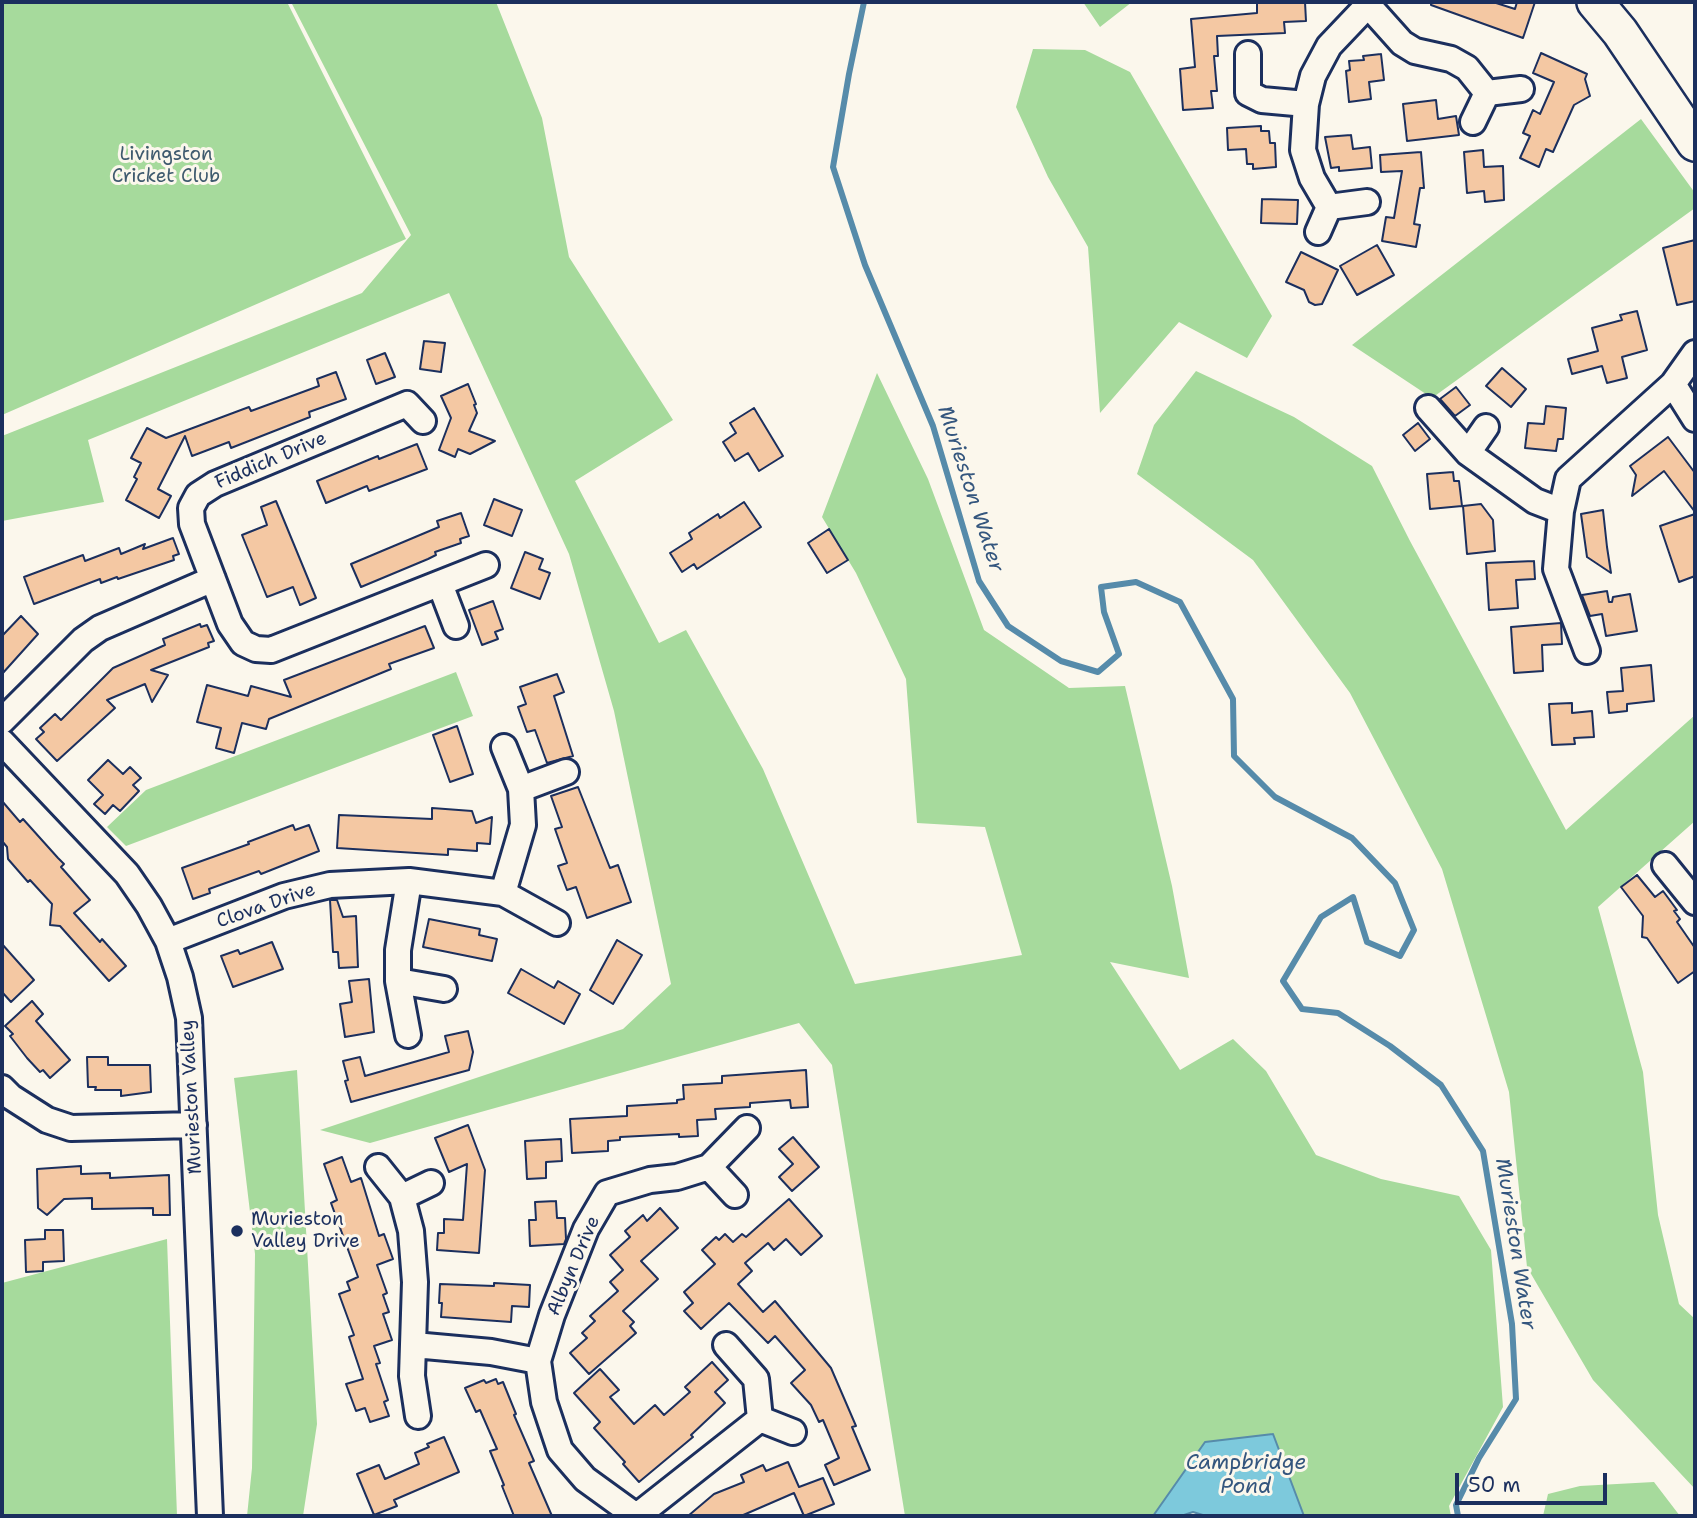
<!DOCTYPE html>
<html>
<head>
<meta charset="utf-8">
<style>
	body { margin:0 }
	#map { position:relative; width:1697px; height:1518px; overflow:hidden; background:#fbf7ec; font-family:"Shantell Sans",sans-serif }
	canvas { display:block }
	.frame { position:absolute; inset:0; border:4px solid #1b2f5e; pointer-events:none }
	.scale { position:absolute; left:1455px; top:1473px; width:152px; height:32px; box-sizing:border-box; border:4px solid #1b2f5e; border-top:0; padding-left:9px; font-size:21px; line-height:24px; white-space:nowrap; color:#1b2f5e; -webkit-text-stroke:5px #fbf7ec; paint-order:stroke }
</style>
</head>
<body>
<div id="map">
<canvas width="1697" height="1518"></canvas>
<div class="frame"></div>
<div class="scale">50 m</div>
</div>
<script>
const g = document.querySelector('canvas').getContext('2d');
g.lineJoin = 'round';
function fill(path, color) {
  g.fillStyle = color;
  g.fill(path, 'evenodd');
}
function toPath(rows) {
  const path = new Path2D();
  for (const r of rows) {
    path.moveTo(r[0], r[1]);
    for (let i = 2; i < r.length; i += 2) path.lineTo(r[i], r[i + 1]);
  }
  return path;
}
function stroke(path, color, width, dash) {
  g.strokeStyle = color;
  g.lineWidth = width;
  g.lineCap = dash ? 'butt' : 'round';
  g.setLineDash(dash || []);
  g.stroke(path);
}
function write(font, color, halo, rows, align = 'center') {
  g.font = font + ' "Shantell Sans",sans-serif';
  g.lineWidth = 6;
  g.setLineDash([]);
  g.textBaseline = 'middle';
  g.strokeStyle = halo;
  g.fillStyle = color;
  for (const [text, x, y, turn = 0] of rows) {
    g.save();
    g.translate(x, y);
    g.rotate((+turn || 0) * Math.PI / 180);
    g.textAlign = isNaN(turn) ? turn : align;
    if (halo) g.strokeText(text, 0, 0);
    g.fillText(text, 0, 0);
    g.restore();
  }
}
fill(toPath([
	[2,2,287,2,406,239,2,415],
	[291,2,496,2,542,118,569,257,673,420,575,481,659,643,686,630,763,769,855,984,1022,955,985,827,917,823,906,679,856,573,822,517,877,373,928,479,984,630,1069,688,1125,686,1172,886,1189,978,1110,962,1180,1070,1233,1039,1266,1071,1316,1155,1381,1179,1459,1196,1491,1250,1503,1407,1449,1506,1451,1516,1304,1516,1273,1434,1205,1442,1153,1516,905,1516,832,1065,799,1023,370,1143,320,1130,623,1029,671,984,614,711,569,554,449,293,88,440,104,502,2,521,2,436,362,293,411,235],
	[1083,2,1132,2,1100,27],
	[1033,49,1085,50,1130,72,1272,316,1247,358,1179,322,1100,413,1088,247,1048,177,1016,107],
	[1641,119,1695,193,1695,208,1432,398,1352,345],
	[1196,371,1294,417,1372,466,1410,541,1566,830,1695,715,1695,821,1598,907,1643,1072,1658,1215,1679,1304,1695,1319,1695,1489,1593,1380,1527,1267,1509,1092,1442,869,1350,693,1253,560,1137,474,1154,425],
	[456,672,473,716,126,846,107,827,146,790],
	[297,1070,317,1424,303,1516,247,1516,252,1468,255,1254,234,1078],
	[167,1239,177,1516,2,1516,2,1283],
	[1654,1482,1680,1516,1543,1516,1548,1494,1580,1486]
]), '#a6da9c');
const water = toPath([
	[1273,1434,1304,1516,1206,1516,1193,1512,1181,1516,1153,1516,1205,1442,1273,1434]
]);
fill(water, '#7dc9dc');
stroke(water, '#568baa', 2);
stroke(toPath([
	[864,2,849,74,833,167,865,265,933,426,979,581,1008,626,1061,661,1098,672,1119,654,1104,612,1101,587,1136,582,1180,602,1233,699,1234,756,1275,797,1352,838,1395,883,1414,930,1400,956,1367,942,1353,897,1321,917,1283,981,1302,1009,1338,1013,1390,1046,1441,1085,1483,1151,1512,1324,1516,1399,1479,1458,1456,1505,1458,1516]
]), '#568baa', 6);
const building = toPath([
	[1257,2,1305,2,1306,21,1284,22,1285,33,1217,36,1218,56,1214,56,1217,91,1211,91,1213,108,1183,110,1180,69,1195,67,1191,19,1257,13,1257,2],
	[1431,2,1493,2,1515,9,1517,2,1535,2,1523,38,1431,5,1431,2],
	[1541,53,1587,74,1585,79,1590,96,1574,105,1553,152,1546,149,1539,167,1520,158,1530,136,1523,133,1533,110,1540,114,1554,82,1533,73,1541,53],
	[1381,54,1384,80,1369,82,1371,99,1349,102,1346,71,1350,70,1349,61,1364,60,1363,56,1381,54],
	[1436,100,1438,119,1456,116,1459,135,1407,141,1403,104,1436,100],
	[1261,126,1261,131,1269,131,1270,143,1275,143,1276,167,1253,169,1253,164,1247,164,1246,149,1228,150,1227,128,1261,126],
	[1351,135,1353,149,1370,147,1372,168,1339,171,1339,167,1331,168,1325,137,1351,135],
	[1483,150,1484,167,1503,166,1504,200,1485,202,1484,191,1467,193,1464,152,1483,150],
	[1421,152,1424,188,1420,188,1414,224,1420,225,1416,247,1382,241,1386,217,1394,218,1402,171,1381,172,1380,155,1421,152],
	[1262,199,1298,200,1297,224,1261,223,1262,199],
	[1695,240,1695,301,1677,305,1663,248,1695,240],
	[1377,245,1394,275,1357,295,1340,266,1377,245],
	[1301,252,1338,270,1322,304,1315,305,1309,302,1304,290,1286,282,1301,252],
	[1637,311,1647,350,1622,357,1627,378,1607,383,1602,366,1572,374,1568,359,1598,351,1592,328,1622,320,1620,315,1637,311],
	[424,341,445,343,441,372,420,369,424,341],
	[385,353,395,377,376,384,367,360,385,353],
	[1502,368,1526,389,1511,407,1486,386,1502,368],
	[336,372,346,399,309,412,310,417,231,448,229,442,192,456,185,436,158,489,171,496,159,518,126,500,137,479,134,477,141,463,131,458,147,428,166,438,249,407,251,411,319,386,317,379,336,372],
	[468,384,476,404,474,405,477,413,469,431,495,441,470,454,458,449,455,457,439,450,451,418,441,396,468,384],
	[1456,387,1470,405,1455,416,1440,399,1456,387],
	[1546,406,1566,408,1563,439,1558,439,1556,451,1525,448,1528,423,1544,424,1546,406],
	[754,408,783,456,759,471,748,453,735,461,723,442,736,433,730,423,754,408],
	[1418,423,1430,439,1415,451,1403,435,1418,423],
	[1668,437,1695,473,1695,512,1664,471,1632,496,1636,475,1630,466,1668,437],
	[417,444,427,469,369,491,367,486,326,503,317,481,378,456,379,459,417,444],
	[1453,472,1454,481,1459,481,1462,506,1430,509,1427,474,1453,472],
	[494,499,522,510,512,536,484,525,494,499],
	[276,501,316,598,300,605,293,587,267,597,242,535,267,525,261,507,276,501],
	[744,502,761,527,697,569,694,564,682,572,670,553,692,539,689,533,718,514,720,518,744,502],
	[1481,504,1493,520,1495,551,1467,554,1463,506,1481,504],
	[1603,510,1607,547,1611,573,1587,557,1581,514,1603,510],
	[461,513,469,536,460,539,461,543,435,552,436,555,428,559,361,587,351,564,439,527,437,521,461,513],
	[1695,514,1695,576,1679,582,1660,526,1695,514],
	[829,529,848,560,827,573,808,543,829,529],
	[173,538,179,554,173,556,174,560,118,579,117,577,101,583,100,579,34,604,24,577,83,555,85,561,119,548,121,554,145,544,143,549,173,538],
	[525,552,543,559,539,569,550,573,540,599,511,588,525,552],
	[1534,561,1535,579,1516,580,1518,608,1489,610,1486,563,1534,561],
	[1607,591,1609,602,1612,602,1613,597,1630,594,1637,631,1606,636,1602,614,1590,616,1582,595,1607,591],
	[493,601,503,629,495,632,498,639,482,645,469,610,493,601],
	[21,616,38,634,2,674,2,636,21,616],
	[1561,623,1562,644,1542,645,1543,671,1514,673,1511,627,1561,623],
	[200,624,201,627,207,625,214,641,208,643,209,647,151,670,168,675,152,702,145,684,107,700,115,708,57,761,36,739,44,732,40,728,55,714,61,720,113,668,165,645,163,639,200,624],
	[425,626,434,648,389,664,391,669,269,719,266,729,242,723,234,753,216,748,221,728,197,722,207,685,248,696,251,686,291,697,284,680,425,626],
	[1651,665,1654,701,1627,704,1627,711,1609,713,1607,692,1623,691,1621,668,1651,665],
	[557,674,564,692,554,696,573,756,547,763,535,730,527,732,518,707,526,704,520,687,557,674],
	[1572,703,1572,713,1592,711,1594,737,1574,738,1575,744,1552,745,1549,704,1572,703],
	[457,726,473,774,450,782,433,735,457,726],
	[108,760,123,774,130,767,141,778,133,785,139,791,120,811,113,805,105,814,94,804,103,795,88,780,108,760],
	[578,787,610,868,618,865,631,902,587,918,576,887,567,890,558,866,567,863,555,829,562,827,551,796,578,787],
	[2,801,20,822,23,819,58,858,64,864,61,867,90,900,74,913,100,942,102,939,126,966,109,981,60,926,50,925,52,904,30,880,28,882,8,859,7,847,2,841,2,801],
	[432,808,472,811,476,823,492,817,490,844,477,843,477,851,448,849,448,855,337,848,339,815,432,819,432,808],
	[293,825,295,830,309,825,319,851,261,874,259,871,209,889,210,893,193,899,182,868,249,844,248,842,293,825],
	[1637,875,1655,897,1663,891,1677,910,1674,911,1680,919,1677,922,1695,948,1695,971,1678,983,1647,938,1642,937,1643,916,1621,887,1637,875],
	[330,900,337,900,343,917,356,916,358,967,339,968,338,952,333,952,330,900],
	[429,919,480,929,479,935,497,939,492,961,423,947,429,919],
	[617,940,642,955,613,1004,590,990,617,940],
	[272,942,283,969,233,987,221,956,238,950,240,954,272,942],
	[2,944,34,980,11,1002,2,992,2,944],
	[521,969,554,988,558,981,580,994,564,1024,508,993,521,969],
	[369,979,374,1032,345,1037,340,1004,352,1002,349,981,369,979],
	[32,1001,43,1014,36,1021,70,1060,50,1078,43,1070,40,1072,27,1058,10,1036,13,1034,5,1026,32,1001],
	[468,1031,473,1052,469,1070,351,1102,345,1081,348,1080,343,1061,360,1057,365,1076,449,1052,445,1036,468,1031],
	[87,1057,108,1057,108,1065,150,1065,151,1092,121,1096,121,1090,95,1090,96,1087,88,1087,87,1057],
	[806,1070,808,1107,791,1108,790,1100,750,1103,750,1107,715,1109,716,1119,697,1120,698,1136,679,1137,679,1134,620,1137,620,1140,608,1141,608,1151,572,1153,570,1119,627,1116,627,1106,677,1103,677,1100,684,1099,683,1085,722,1083,722,1076,806,1070],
	[468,1125,485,1170,479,1253,437,1250,438,1233,444,1233,444,1219,463,1220,467,1164,449,1172,435,1138,468,1125],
	[793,1137,819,1167,792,1191,779,1177,793,1164,779,1149,793,1137],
	[561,1139,562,1161,546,1162,546,1178,527,1179,525,1141,561,1139],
	[342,1157,351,1182,361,1178,379,1236,384,1234,393,1259,377,1265,387,1293,383,1295,389,1312,383,1314,392,1340,374,1346,380,1363,376,1364,388,1400,384,1402,389,1416,370,1422,365,1408,356,1411,346,1384,363,1379,349,1337,354,1335,339,1294,350,1290,347,1282,358,1277,331,1203,337,1200,324,1164,342,1157],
	[81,1166,81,1174,110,1173,110,1178,169,1175,170,1215,153,1215,153,1208,92,1209,92,1198,64,1199,47,1215,38,1208,37,1169,81,1166],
	[789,1199,822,1236,801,1255,786,1239,774,1250,768,1243,745,1263,752,1271,738,1284,763,1312,775,1301,831,1368,856,1426,852,1427,870,1470,834,1485,825,1465,839,1458,823,1420,819,1422,811,1405,791,1383,805,1370,775,1336,768,1343,729,1303,701,1329,684,1311,693,1303,684,1292,715,1264,702,1250,716,1237,719,1240,725,1234,733,1242,742,1234,746,1237,789,1199],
	[556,1201,557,1218,565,1218,566,1239,564,1244,530,1246,529,1220,536,1220,535,1202,556,1201],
	[660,1208,678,1228,641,1261,658,1279,623,1311,634,1322,630,1326,636,1333,589,1374,570,1353,587,1338,582,1333,595,1321,590,1316,618,1291,610,1282,623,1270,610,1255,630,1237,625,1231,643,1215,647,1221,660,1208],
	[45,1230,63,1230,64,1261,43,1262,43,1271,26,1272,25,1240,45,1239,45,1230],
	[494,1283,530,1285,529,1307,512,1306,511,1322,441,1317,442,1303,439,1303,440,1284,494,1286,494,1283],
	[712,1362,728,1380,715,1392,725,1403,691,1435,693,1437,639,1482,623,1464,625,1462,594,1428,600,1422,574,1393,600,1369,619,1390,610,1397,634,1424,655,1405,664,1415,690,1392,685,1387,712,1362],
	[496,1379,498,1384,503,1382,516,1414,514,1415,534,1461,529,1463,552,1516,514,1516,502,1486,504,1485,490,1451,497,1449,480,1410,476,1412,465,1388,484,1380,486,1383,496,1379],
	[444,1437,459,1472,394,1500,397,1506,374,1515,357,1474,379,1465,385,1479,419,1464,415,1453,429,1447,427,1444,444,1437],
	[788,1462,799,1487,823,1478,834,1504,804,1516,794,1493,741,1516,688,1516,714,1494,744,1482,741,1475,763,1465,766,1471,788,1462]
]);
fill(building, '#f4c8a3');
stroke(building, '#1b2f5e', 2);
const street = toPath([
	[1371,2,1368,5,1402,43,1415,51,1451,59,1467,68,1487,93,1521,89],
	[1248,54,1248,93,1262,100,1306,104],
	[1473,122,1487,93],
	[1367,202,1329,207,1312,178,1303,150,1306,104,1313,76,1329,46,1368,5],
	[1318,232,1329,207],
	[1695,353,1673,384,1695,419],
	[1428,408,1468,453,1535,501,1561,511],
	[423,421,407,404,215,484,198,495,191,508,192,524,230,624,243,643,256,649,271,650,486,565],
	[1468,453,1486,427],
	[440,584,456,626],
	[1587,651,1556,569,1561,511,1568,479,1673,384],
	[2,721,83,640,100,628,213,579],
	[2,742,127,874,149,906,168,941,180,977,189,1018,210,1516],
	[521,789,566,772],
	[1665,865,1695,902],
	[503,893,523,825,521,789,504,747],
	[168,941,284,896,330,885,409,881,503,893,557,923],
	[398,981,444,989],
	[408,1035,398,981,398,950,409,881],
	[2,1088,11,1097,47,1120,71,1128,194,1125],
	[378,1167,402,1197,431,1183],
	[709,1167,735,1195],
	[402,1197,411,1231,415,1282,412,1376,418,1416],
	[414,1345,491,1352,538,1361,544,1402,560,1450,585,1479,636,1516],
	[538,1361,552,1315,586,1229,607,1193,650,1180,677,1177,709,1167,747,1128],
	[760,1419,793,1432],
	[637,1516,760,1419,756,1379,726,1345]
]);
const secondary = toPath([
	[1595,2,1620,32,1695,143]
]);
stroke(street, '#1b2f5e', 30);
stroke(secondary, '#1b2f5e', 40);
stroke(street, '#fbf7ec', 24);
stroke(secondary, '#fbf7ec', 35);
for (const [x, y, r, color] of [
	[237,1231,7,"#1b2f5e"]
]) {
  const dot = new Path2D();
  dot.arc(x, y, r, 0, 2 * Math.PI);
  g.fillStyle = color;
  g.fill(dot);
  stroke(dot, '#fbf7ec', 2.5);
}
write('19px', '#3e5a6e', '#fbf7ec', [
	["Livingston",166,155],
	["Cricket Club",166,177]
]);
write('19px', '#1b2f5e', '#fbf7ec', [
	["Fiddich Drive",271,461,-23],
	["Clova Drive",266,906,-19],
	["Murieston Valley",192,1097,-93],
	["Albyn Drive",574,1266,-67]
]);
write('19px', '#1b2f5e', '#fbf7ec', [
	["Murieston",251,1220],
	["Valley Drive",251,1242]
], 'left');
write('italic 21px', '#34567e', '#fbf7ec', [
	["Murieston Water",970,489,72],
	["Murieston Water",1515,1244,81],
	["Campbridge",1246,1464],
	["Pond",1246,1488]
]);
</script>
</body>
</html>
